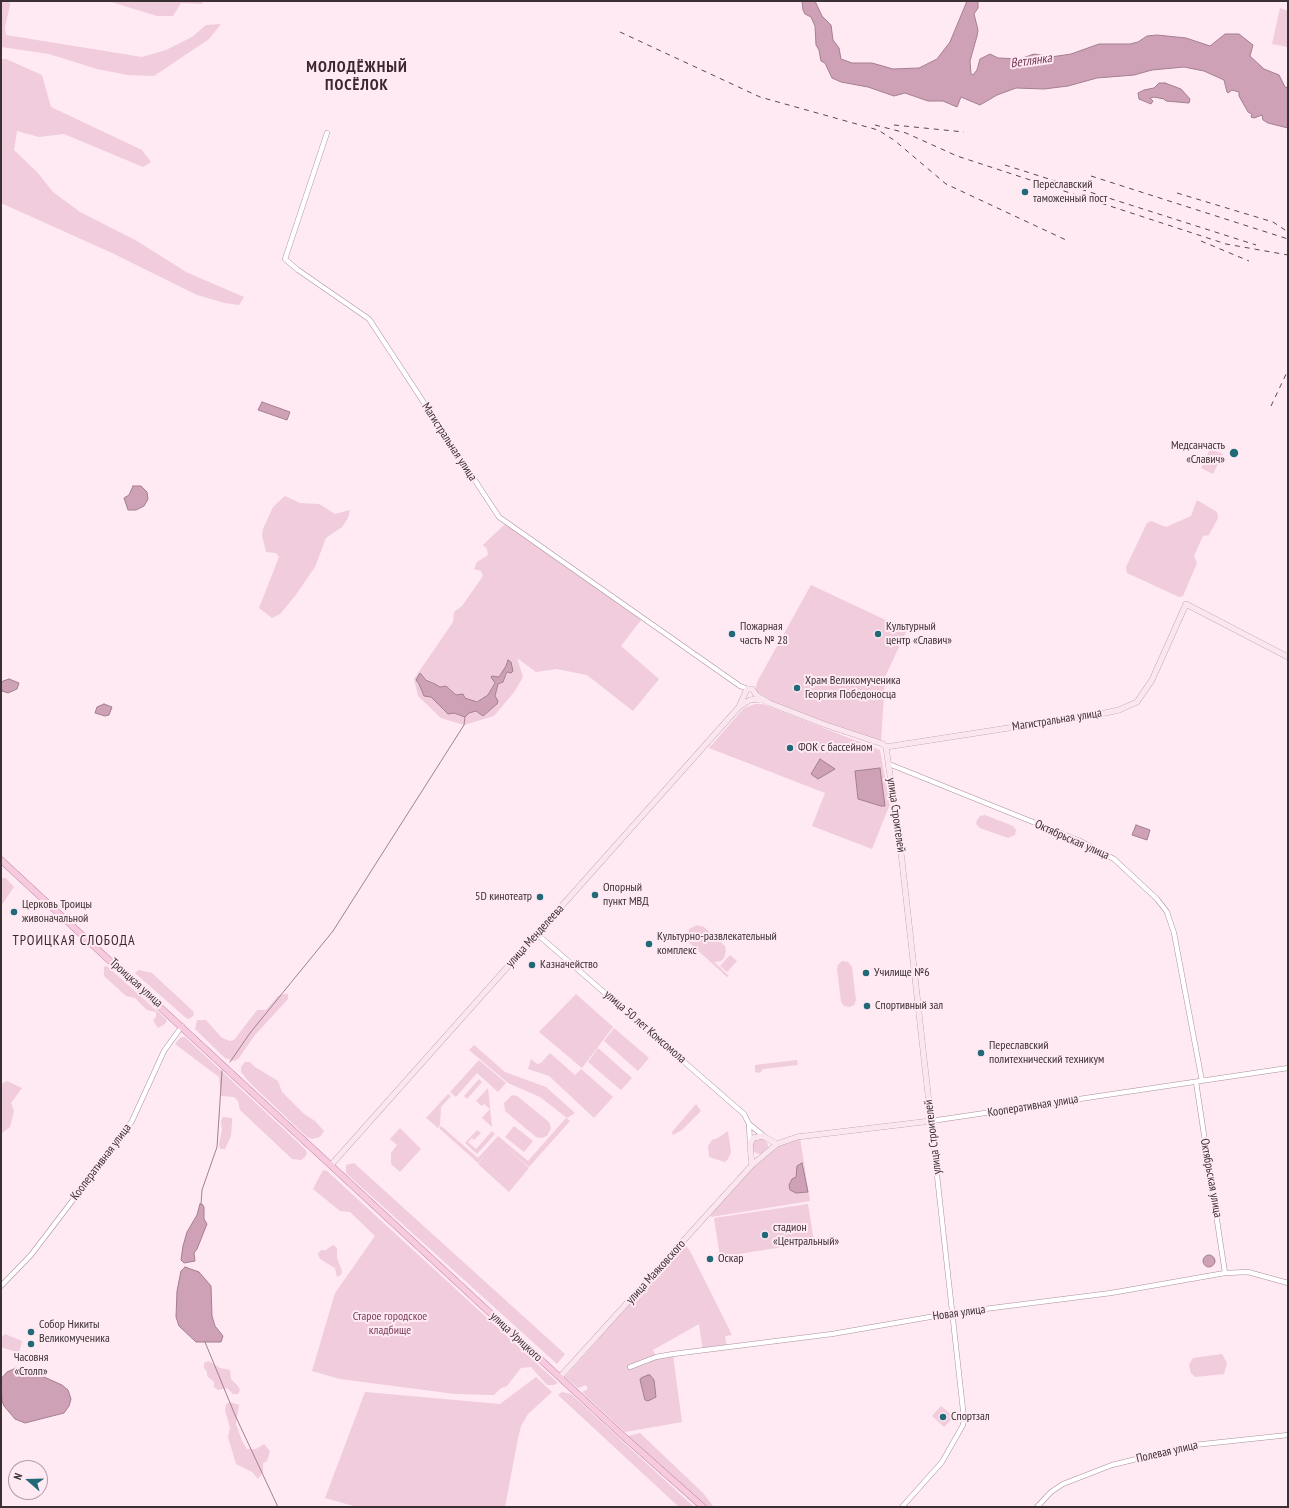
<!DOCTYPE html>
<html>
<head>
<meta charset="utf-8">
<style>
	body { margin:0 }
	#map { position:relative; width:1289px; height:1508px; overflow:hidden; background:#ffe9f2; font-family:"PT Sans Narrow",sans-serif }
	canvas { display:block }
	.frame { position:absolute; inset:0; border:2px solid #3b3135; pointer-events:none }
	.north { position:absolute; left:8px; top:1460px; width:40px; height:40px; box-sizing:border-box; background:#ffe9f2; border:1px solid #b19fa6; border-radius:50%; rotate:290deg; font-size:11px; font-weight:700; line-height:16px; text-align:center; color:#3b3135 }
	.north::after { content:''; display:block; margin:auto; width:14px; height:18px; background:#226977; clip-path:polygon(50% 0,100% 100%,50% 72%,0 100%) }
</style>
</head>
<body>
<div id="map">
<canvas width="1289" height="1508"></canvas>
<div class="frame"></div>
<div class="north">N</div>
</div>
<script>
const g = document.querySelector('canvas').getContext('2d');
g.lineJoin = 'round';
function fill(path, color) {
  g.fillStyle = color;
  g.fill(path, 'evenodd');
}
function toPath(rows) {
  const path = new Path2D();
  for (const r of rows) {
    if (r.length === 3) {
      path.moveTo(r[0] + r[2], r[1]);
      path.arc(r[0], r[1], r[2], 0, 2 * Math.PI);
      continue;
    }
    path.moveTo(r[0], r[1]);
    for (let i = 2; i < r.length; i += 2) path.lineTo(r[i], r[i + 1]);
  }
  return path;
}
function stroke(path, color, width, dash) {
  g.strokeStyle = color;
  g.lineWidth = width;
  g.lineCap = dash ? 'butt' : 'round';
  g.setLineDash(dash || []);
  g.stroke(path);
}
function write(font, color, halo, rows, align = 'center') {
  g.font = font + ' "PT Sans Narrow",sans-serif';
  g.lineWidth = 4;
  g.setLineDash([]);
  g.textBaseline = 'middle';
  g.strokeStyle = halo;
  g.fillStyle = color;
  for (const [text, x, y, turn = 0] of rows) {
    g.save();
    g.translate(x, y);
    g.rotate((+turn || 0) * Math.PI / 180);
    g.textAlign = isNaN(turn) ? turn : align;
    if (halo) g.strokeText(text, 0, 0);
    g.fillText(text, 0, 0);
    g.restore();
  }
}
fill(toPath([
	[1,1,9,1,10,5,5,27,6,35,142,57,166,50,192,37,206,25,221,24,209,39,154,76,128,75,97,69,49,54,1,47],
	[108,1,204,1,201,4,181,3,173,16,157,16],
	[1280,8,1288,11,1288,69,1287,47,1272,44],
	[1,59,6,59,42,75,51,107,142,150,151,162,143,167,64,134,39,137,17,131,14,150,37,172,53,192,80,212,137,241,186,272,244,297,239,305,225,303,197,295,112,253,1,203],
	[1210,449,1223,454,1213,474,1201,468],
	[285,496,300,503,319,504,335,514,350,510,348,518,342,527,326,538,315,567,295,596,280,614,272,618,259,608,279,557,276,553,266,552,262,535,263,529,273,507],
	[1197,500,1217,512,1218,518,1209,535,1203,536,1194,556,1197,563,1183,596,1179,597,1127,573,1126,567,1147,523,1151,521,1166,527,1191,516],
	[506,523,641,620,621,646,659,679,633,711,587,675,556,669,536,672,517,658,523,677,515,691,494,716,464,725,441,718,418,696,414,679,453,622,454,612,462,606,483,576,481,571,474,569,477,562,488,555,487,549,483,545],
	[507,661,509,671,503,682,497,685,495,696,497,704,483,716,476,710,469,713,465,717,454,713,450,714,445,712,431,697,424,696,419,684,417,682,422,676,440,687,446,686,456,695,464,695,465,698,477,702,488,695,495,683,493,676,499,677,506,666],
	[811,585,907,630,885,677,881,743,763,699,755,691,757,682],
	[755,704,762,704,880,750,890,804,872,849,812,826,825,793,709,748,744,708],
	[985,815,1013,826,1016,830,1015,835,1008,838,980,828,976,824,977,820,980,816],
	[2,878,6,878,14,887,1,906],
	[697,925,704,927,725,946,726,951,724,958,721,961,714,962,729,976,727,977,682,936,684,935,688,938,689,929],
	[730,955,737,961,727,972,720,966],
	[842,961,848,962,852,967,856,1000,854,1005,849,1007,844,1006,841,1002,837,969,838,965],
	[107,966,167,1020,165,1024,158,1028,153,1020,156,1017,156,1012,147,1010,135,998,126,996,104,976,104,967],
	[139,970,152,973,193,1011,194,1015,189,1019,186,1018,135,973],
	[284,994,288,994,288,999,255,1035,238,1059,234,1061,225,1058,195,1029,197,1020,206,1020,221,1037,229,1041,234,1040,257,1010,266,1010,278,996],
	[576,994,613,1027,582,1068,539,1032],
	[614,1028,649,1058,638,1071,604,1041],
	[181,1037,185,1037,305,1149,307,1153,305,1157,301,1160,292,1159,240,1110,238,1101,234,1097,221,1096,219,1077,175,1044],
	[474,1045,505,1072,546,1087,575,1113,567,1118,540,1097,508,1083,469,1050],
	[598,1048,632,1078,621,1090,588,1062],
	[550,1053,575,1075,581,1069,613,1097,594,1118,549,1076,528,1069,531,1059,537,1064,541,1063],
	[479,1060,506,1083,498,1092,477,1073,456,1097,450,1092],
	[797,1060,798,1065,763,1069,760,1073,755,1072,755,1065],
	[245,1062,250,1062,255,1067,278,1081,282,1092,303,1113,315,1121,324,1131,320,1137,312,1139,307,1137,250,1083,241,1072,241,1067],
	[479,1079,482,1082,467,1099,464,1096],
	[7,1081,22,1088,11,1103,14,1111,10,1127,1,1134,1,1084],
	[488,1088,492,1127,482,1118,490,1109,484,1104,482,1106,476,1101],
	[448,1094,451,1096,441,1107,440,1125,438,1128,426,1118],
	[512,1095,517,1096,549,1122,551,1128,547,1136,542,1138,536,1137,505,1111,504,1103],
	[696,1104,701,1111,682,1130,673,1135,672,1132],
	[223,1117,232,1118,232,1122,231,1136,225,1149,220,1149,219,1144,222,1130,221,1121],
	[566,1118,570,1121,529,1167,505,1146,529,1168,509,1192,478,1164,485,1155,478,1163,439,1128,441,1126,478,1158,498,1136,528,1161],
	[514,1126,533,1141,524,1152,505,1137],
	[400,1128,421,1149,400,1172,391,1164,391,1153,397,1145,390,1139],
	[477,1130,481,1133,474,1140,472,1138,468,1142,476,1149,492,1131,495,1134,477,1154,465,1143],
	[728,1131,731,1152,728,1159,725,1162,709,1157,708,1146,712,1140,718,1138],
	[760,1146,8],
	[800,1138,810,1201,711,1217,711,1213,753,1166,778,1145],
	[354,1163,565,1354,557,1364,346,1173,346,1165],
	[323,1170,327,1171,558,1383,554,1385,547,1385,531,1367,521,1368,507,1386,501,1388,494,1395,455,1394,340,1379,312,1371,335,1293,375,1236,350,1212,340,1211,313,1189],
	[808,1204,814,1242,720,1257,714,1218],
	[683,1244,685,1244,690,1251,732,1335,725,1336,727,1348,703,1351,699,1324,653,1350,656,1357,673,1355,682,1422,625,1432,582,1392,588,1389,586,1385,578,1388,565,1377],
	[333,1245,337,1248,337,1258,342,1271,341,1275,337,1277,335,1268,320,1259,318,1254,321,1250,326,1250],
	[5,1334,22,1341,19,1353,1,1347,1,1338],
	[1222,1354,1227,1363,1224,1374,1195,1377,1191,1373,1189,1365,1193,1358],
	[209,1361,220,1368,230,1370,231,1379,238,1386,240,1390,238,1394,233,1394,227,1388,218,1390,214,1387,214,1382,207,1376,207,1372,204,1368,204,1363],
	[536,1377,552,1392,528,1414,521,1426,518,1438,505,1507,357,1507,325,1498,365,1392,500,1404],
	[562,1392,571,1394,694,1507,679,1507,558,1395],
	[230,1402,239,1405,236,1424,242,1441,247,1449,256,1449,264,1444,270,1451,267,1461,263,1463,263,1472,258,1479,252,1472,236,1464,228,1437,230,1428,225,1410,226,1404],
	[941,1406,954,1417,944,1427,932,1416],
	[640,1433,703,1493,713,1506,707,1507,628,1436]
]), '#f0ccdc');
const water = toPath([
	[802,1,815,1,822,16,831,25,833,40,839,48,841,59,852,63,872,63,893,69,919,68,937,59,950,42,967,1,978,1,978,8,974,14,978,30,977,36,970,61,971,74,973,75,977,70,980,59,990,54,998,58,1020,59,1034,54,1051,57,1071,54,1099,44,1130,44,1138,42,1147,36,1157,35,1186,38,1210,46,1225,34,1239,34,1253,45,1250,56,1264,69,1279,75,1285,87,1288,88,1288,128,1268,123,1263,120,1262,115,1254,118,1251,117,1252,114,1248,112,1239,96,1239,92,1232,90,1228,93,1227,92,1224,80,1204,71,1184,67,1152,70,1134,75,1097,78,1068,86,1044,89,1016,88,997,95,980,105,961,97,957,107,943,101,928,101,905,93,894,96,868,87,841,82,832,78,825,63,821,61,819,50,816,45,815,26,811,17,805,14,803,10,802,1],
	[1165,83,1181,89,1190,99,1189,103,1166,101,1164,99,1154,97,1150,98,1153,101,1151,104,1139,99,1138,93,1144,90,1154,88,1159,83,1165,83],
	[262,402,290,412,287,420,258,410,262,402],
	[133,486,141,486,147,492,148,499,144,506,136,510,128,510,124,498,129,495,133,486],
	[508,660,511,662,513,671,511,673,507,672,503,682,498,684,495,696,498,701,497,704,483,716,476,711,469,713,465,717,454,713,448,714,431,697,424,696,419,684,416,680,420,673,426,680,435,684,440,687,446,686,456,695,463,694,465,698,477,702,488,695,495,683,491,677,492,676,499,677,506,666,508,660],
	[9,679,19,683,17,689,8,693,2,691,1,684,3,681,9,679],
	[104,704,112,707,109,715,105,716,95,713,97,707,104,704],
	[820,759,835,769,818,779,811,774,820,759],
	[880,768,885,806,881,806,858,799,855,771,880,768],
	[1136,825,1150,830,1147,840,1132,835,1136,825],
	[802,1163,808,1192,796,1193,790,1190,789,1185,792,1179,796,1177,797,1166,802,1163],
	[200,1204,202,1204,204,1207,204,1219,207,1224,197,1249,194,1253,195,1261,184,1263,181,1260,183,1246,187,1232,197,1215,200,1204],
	[1209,1261,6],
	[185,1267,199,1272,211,1286,212,1316,215,1326,223,1336,221,1342,196,1342,179,1326,176,1317,177,1291,181,1271,185,1267],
	[16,1368,35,1373,62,1385,68,1390,71,1399,69,1406,64,1413,25,1423,15,1419,4,1406,2,1401,1,1379,7,1372,16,1368],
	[648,1375,650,1375,654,1380,656,1397,648,1401,645,1400,640,1380,641,1378,648,1375]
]);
fill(water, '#cfa1b6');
stroke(water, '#a37f8f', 1);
stroke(toPath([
	[230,1062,250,1033,333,931,464,725,465,717],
	[201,1204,202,1190,217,1147,222,1071],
	[205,1342,235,1415,278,1507]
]), '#a37f8f', 1);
const tertiary = toPath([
	[327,133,285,259,298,270,369,319,499,517,740,686,748,689],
	[889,764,1080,841,1114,859,1157,899,1167,912,1174,933,1202,1081],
	[537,934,744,1114,749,1124,750,1144],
	[1196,1082,1225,1273],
	[749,1124,765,1137],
	[1,1286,31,1255,124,1133,132,1121,164,1051,182,1026],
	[630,1367,656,1357,673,1354,832,1334,953,1313,1111,1293,1225,1273,1248,1272,1288,1283],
	[902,1507,942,1462,963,1425,964,1419,931,1121,1288,1068],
	[1037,1507,1051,1492,1063,1484,1112,1465,1194,1445,1288,1435]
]);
const secondary = toPath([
	[740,706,750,700,761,699],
	[331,1165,739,707,747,689,752,689,757,696,769,703,823,724,883,744,886,747,1105,713,1119,710,1137,702,1152,680,1186,604,1288,657],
	[752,1165,750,1145,753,1138,763,1136,777,1144],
	[560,1377,752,1165,777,1144,797,1137,931,1121,902,861,886,747]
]);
const primary = toPath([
	[1,860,622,1435,703,1507]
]);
stroke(tertiary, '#aa919c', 5.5);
stroke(secondary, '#aa919c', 6);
stroke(primary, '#b17e96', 7);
stroke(tertiary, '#fff', 4.5);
stroke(secondary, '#fbe5ef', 5.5);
stroke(primary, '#f7cadf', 6);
stroke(toPath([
	[620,32,760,97,878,130,894,140,946,184,1066,240],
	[875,125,906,133,957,156,1226,244,1288,255],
	[894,125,964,132],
	[1005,165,1256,245],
	[1091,176,1288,239],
	[1177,193,1273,222,1288,232],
	[1201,241,1249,261],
	[1271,406,1288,370]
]), '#55494e', 1, [5, 5]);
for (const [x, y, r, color] of [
	[1025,192,4,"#226977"],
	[1234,453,5,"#226977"],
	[732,634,4,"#226977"],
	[878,634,4,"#226977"],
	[797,688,4,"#226977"],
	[790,748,4,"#226977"],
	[595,895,4,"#226977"],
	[540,897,4,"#226977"],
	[14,912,4,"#226977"],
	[649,944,4,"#226977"],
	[532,965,4,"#226977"],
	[866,973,4,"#226977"],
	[867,1006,4,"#226977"],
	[981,1053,4,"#226977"],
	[765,1235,4,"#226977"],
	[710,1259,4,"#226977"],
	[31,1332,4,"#226977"],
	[31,1344,4,"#226977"],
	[943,1417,4,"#226977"]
]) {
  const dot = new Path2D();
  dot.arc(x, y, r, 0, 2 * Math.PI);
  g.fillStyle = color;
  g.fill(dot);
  stroke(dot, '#ffe9f2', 1.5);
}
write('12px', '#3b3135', '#ffe9f2', [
	["Переславский",1033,185],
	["таможенный пост",1033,199],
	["Медсанчасть",1225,446,"right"],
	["«Славич»",1225,460,"right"],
	["Пожарная",740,627],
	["часть № 28",740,641],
	["Культурный",886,627],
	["центр «Славич»",886,641],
	["Храм Великомученика",805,681],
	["Георгия Победоносца",805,695],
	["ФОК с бассейном",798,748],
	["Опорный",603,888],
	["пункт МВД",603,902],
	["5D кинотеатр",532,897,"right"],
	["Церковь Троицы",22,905],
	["живоначальной",22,919],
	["Культурно-развлекательный",657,937],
	["комплекс",657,951],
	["Казначейство",540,965],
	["Училище №6",874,973],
	["Спортивный зал",875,1006],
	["Переславский",989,1046],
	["политехнический техникум",989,1060],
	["стадион",773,1228],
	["«Центральный»",773,1242],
	["Оскар",718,1259],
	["Собор Никиты",39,1325],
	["Великомученика",39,1339],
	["Часовня",31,1358,"center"],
	["«Столп»",31,1372,"center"],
	["Спортзал",951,1417]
], 'left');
write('12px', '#3b3135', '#ffe9f2', [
	["Магистральная улица",449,442,57],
	["Магистральная улица",1057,720,-9],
	["улица Строителей",896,815,82],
	["Октябрьская улица",1072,840,24],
	["улица Менделеева",535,936,-48],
	["Троицкая улица",136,983,42],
	["улица 50 лет Комсомола",645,1027,41],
	["Кооперативная улица",1033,1106,-9],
	["улица Строителей",933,1137,-97],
	["Кооперативная улица",101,1162,-53],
	["Октябрьская улица",1211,1178,80],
	["улица Маяковского",656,1272,-48],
	["Новая улица",959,1313,-8],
	["улица Урицкого",516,1337,43],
	["Полевая улица",1167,1452,-13]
]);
write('12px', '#7d415f', '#ffe9f2', [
	["Старое городское",390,1317],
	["кладбище",390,1331]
]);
write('italic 13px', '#753958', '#ffe9f2', [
	["Ветлянка",1031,61,-8]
]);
g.letterSpacing = '1px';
write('14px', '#3b2730', '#ffe9f2', [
	["ТРОИЦКАЯ СЛОБОДА",74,941]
]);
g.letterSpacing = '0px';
g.letterSpacing = '1px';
write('bold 16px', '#3b2730', '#ffe9f2', [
	["МОЛОДЁЖНЫЙ",357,67],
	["ПОСЁЛОК",357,85]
]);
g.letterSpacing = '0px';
</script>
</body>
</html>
